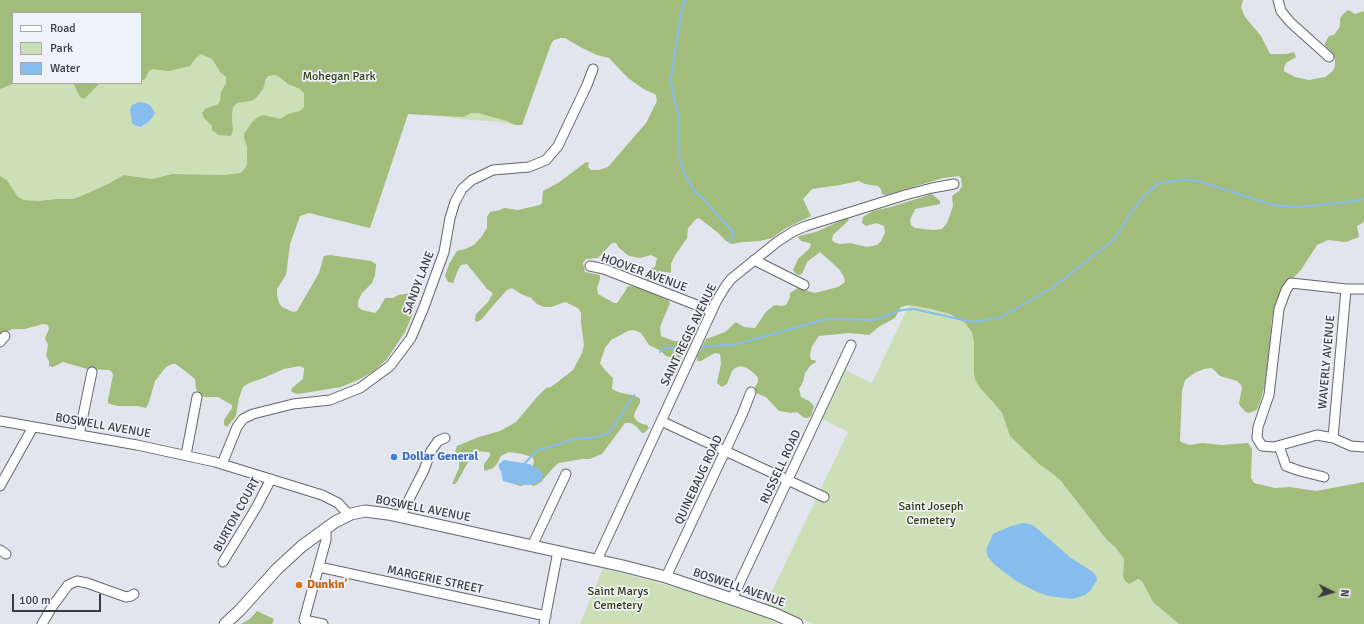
<!DOCTYPE html>
<html>
<head>
<meta charset="utf-8">
<style>
	body { margin:0 }
	#map { position:relative; width:1364px; height:624px; overflow:hidden; background:#e2e5ed; font-family:Signika,sans-serif }
	canvas { display:block }
	.legend { position:absolute; left:12px; top:12px; width:130px; height:72px; box-sizing:border-box; background:#f0f2fa; border:1px solid #a7a8ae; margin:0; padding:5px 7px; list-style:none; font-size:12px; color:#393a3d }
	.legend li { display:flex; align-items:center; gap:8px; height:20px }
	.legend b { width:20px; border:1px solid #a7a8ae }
	.north { position:absolute; left:1312px; top:572px; width:40px; height:40px; -webkit-text-stroke:3px #f0f2fa; paint-order:stroke; rotate:95deg; font-size:11px; font-weight:700; line-height:16px; text-align:center; color:#393a3d }
	.north::after { content:''; display:block; margin:auto; width:14px; height:18px; background:#393a3d; clip-path:polygon(50% 0,100% 100%,50% 72%,0 100%) }
	.scale { position:absolute; left:12px; top:594px; width:89px; height:18px; box-sizing:border-box; border:2px solid #393a3d; border-top:0; padding-left:5px; font-size:12px; line-height:14px; white-space:nowrap; color:#393a3d; -webkit-text-stroke:3px #f0f2fa; paint-order:stroke }
</style>
</head>
<body>
<div id="map">
<canvas width="1364" height="624"></canvas>
<ul class="legend">
<li><b style="height:5px;background:#fff"></b>Road</li>
<li><b style="height:11px;background:#cddfb6"></b>Park</li>
<li><b style="height:11px;background:#87bcef"></b>Water</li>
</ul>
<div class="north">N</div>
<div class="scale">100 m</div>
</div>
<script>
const g = document.querySelector('canvas').getContext('2d');
g.lineJoin = 'round';
function fill(path, color) {
  g.fillStyle = color;
  g.fill(path, 'evenodd');
}
function toPath(rows) {
  const path = new Path2D();
  for (const r of rows) {
    path.moveTo(r[0], r[1]);
    for (let i = 2; i < r.length; i += 2) path.lineTo(r[i], r[i + 1]);
  }
  return path;
}
function stroke(path, color, width, dash) {
  g.strokeStyle = color;
  g.lineWidth = width;
  g.lineCap = dash ? 'butt' : 'round';
  g.setLineDash(dash || []);
  g.stroke(path);
}
function write(font, color, halo, rows, align = 'center') {
  g.font = font + ' Signika,sans-serif';
  g.lineWidth = 3.5;
  g.setLineDash([]);
  g.textBaseline = 'middle';
  g.strokeStyle = halo;
  g.fillStyle = color;
  for (const [text, x, y, turn = 0] of rows) {
    g.save();
    g.translate(x, y);
    g.rotate((+turn || 0) * Math.PI / 180);
    g.textAlign = isNaN(turn) ? turn : align;
    if (halo) g.strokeText(text, 0, 0);
    g.fillText(text, 0, 0);
    g.restore();
  }
}
fill(toPath([
	[81,0,551,44,522,125,513,125,500,122,459,119,441,116,408,114,370,228,309,213,263,115,258,117,252,122,244,134,244,138,247,147,247,164,246,167,241,173,223,175,172,174,152,179,128,175,81,197,73,199,56,199,39,201,24,200,18,197,7,180,0,176,0,89,15,83,73,83,79,95,93,90,100,83,141,83,141,13],
	[220,101,251,101,237,103,233,107,232,116,233,121,229,136,218,135,212,130,212,126,204,118,214,106],
	[139,102,145,103,152,120,145,125,141,127,136,126,132,123,130,109,132,105],
	[909,305,930,309,950,314,961,320,968,325,972,332,974,340,974,373,980,388,993,402,1002,413,1010,436,1039,464,1053,474,1061,481,1106,539,1116,548,1124,559,1123,577,1126,582,1135,581,1138,579,1142,581,1153,602,1179,624,814,624,766,604,848,432,822,419,834,395,845,370,872,383],
	[603,568,695,593,761,616,778,624,580,624]
]), '#cddfb6');
fill(toPath([
	[0,0,1243,0,1241,7,1245,17,1261,36,1270,54,1286,54,1294,52,1296,57,1286,63,1284,68,1284,71,1295,77,1309,80,1325,77,1333,71,1335,66,1335,59,1331,51,1325,46,1325,43,1329,36,1334,35,1339,28,1340,26,1340,19,1343,14,1348,10,1355,14,1364,11,1364,222,1357,226,1359,237,1346,242,1328,240,1317,245,1301,270,1288,283,1280,296,1272,317,1269,354,1265,385,1260,402,1257,410,1249,413,1246,412,1240,406,1239,403,1242,388,1241,385,1237,381,1220,376,1212,368,1204,369,1196,372,1185,380,1182,391,1180,440,1181,442,1190,445,1202,443,1222,445,1248,443,1252,449,1251,478,1254,483,1275,488,1290,487,1316,491,1364,482,1364,624,1179,624,1153,602,1142,581,1138,579,1129,584,1126,582,1123,577,1124,559,1116,548,1106,539,1061,481,1053,474,1039,464,1010,436,1002,413,993,402,980,388,975,379,974,373,974,342,972,332,965,323,950,314,931,309,909,305,901,307,895,318,880,326,869,335,849,333,819,336,812,346,810,355,811,360,815,360,816,362,811,365,805,373,803,382,799,389,801,397,809,401,814,406,811,416,807,418,804,418,797,412,791,413,779,411,766,397,756,393,754,389,758,382,758,378,755,374,747,368,740,366,735,368,732,371,727,384,722,387,717,383,721,364,720,354,715,353,701,361,697,361,697,356,706,339,725,332,736,322,744,327,755,328,765,313,773,306,776,305,781,306,786,305,790,297,790,293,798,288,815,293,838,287,845,282,844,277,839,269,820,252,807,262,802,274,799,275,795,273,793,270,798,259,809,249,811,245,810,243,801,241,798,237,799,236,816,232,847,218,849,220,833,235,832,240,834,242,839,244,850,243,867,247,877,245,881,241,885,233,884,226,876,223,866,226,862,223,863,217,873,211,891,207,932,194,940,201,940,204,915,209,910,220,911,225,915,228,933,230,942,229,947,223,951,212,953,206,952,196,959,191,962,186,961,178,959,176,943,178,886,195,882,194,881,189,878,186,865,184,859,181,840,185,812,189,803,199,811,216,786,228,772,238,760,241,743,242,731,244,726,241,717,232,699,218,696,219,688,228,687,238,674,257,671,264,671,273,659,271,651,282,647,280,649,269,655,267,657,258,651,255,640,258,629,256,619,248,616,243,612,243,598,258,586,259,583,263,585,272,600,275,600,279,597,288,598,294,614,303,617,303,626,290,627,287,630,286,639,288,668,300,670,303,660,327,661,336,674,341,685,341,689,342,687,348,682,356,677,359,666,356,661,351,649,345,641,333,634,330,628,331,611,340,605,348,600,363,604,369,613,378,612,389,618,392,636,396,640,399,640,403,635,412,634,417,637,421,642,424,647,425,649,428,644,433,642,433,637,427,631,423,625,423,602,454,590,459,582,459,559,463,554,467,541,482,534,486,528,484,520,486,514,484,533,466,534,460,532,457,522,454,509,452,501,456,497,464,493,468,485,471,484,469,484,464,490,456,490,454,489,452,475,451,472,455,457,482,455,484,452,484,459,468,460,456,455,452,457,446,479,437,500,431,516,422,537,397,546,388,551,387,573,370,582,353,584,345,581,323,581,313,578,308,565,302,551,307,544,307,537,304,531,298,521,294,512,288,507,290,497,301,481,320,476,322,475,320,476,314,488,302,493,293,487,289,467,264,461,265,458,270,453,283,448,282,445,276,449,264,457,251,465,249,474,245,482,236,487,228,487,217,490,212,500,210,504,208,518,210,540,205,542,203,543,191,558,183,586,162,589,163,588,167,591,170,599,170,608,167,646,123,657,101,656,95,642,88,628,78,609,58,597,55,582,48,565,38,561,38,554,40,551,44,522,125,515,125,507,121,478,113,471,113,463,117,408,114,370,228,309,213,300,216,290,244,286,275,277,289,277,295,279,303,282,307,293,312,297,311,319,273,323,259,324,256,330,255,371,261,376,264,375,275,372,283,362,293,358,301,358,307,362,310,375,313,379,309,385,298,393,298,398,295,412,293,417,298,412,316,405,332,387,359,374,371,360,379,341,387,298,394,294,393,291,391,292,388,303,379,304,368,300,366,284,369,261,379,249,383,243,387,239,398,236,416,227,427,224,425,224,420,232,408,232,405,218,397,205,397,201,396,196,389,195,379,176,364,172,364,166,367,155,381,149,402,146,408,137,406,118,406,110,404,108,403,108,400,113,375,112,372,109,370,87,369,63,362,53,367,49,366,49,361,46,356,48,345,45,338,49,329,48,325,43,324,25,329,12,329,0,335,0,176,7,180,18,197,24,200,39,201,56,199,73,199,79,197,108,184,124,175,152,179,172,174,223,175,241,173,246,167,247,164,247,147,244,138,244,134,252,122,258,117,263,115,280,119,288,114,300,111,304,107,304,93,300,89,288,84,279,77,275,75,268,76,266,79,263,89,256,98,251,101,237,103,233,107,232,116,233,130,231,136,218,135,212,130,212,126,204,118,202,113,205,109,218,104,220,101,221,92,226,83,226,77,221,73,212,59,201,54,196,58,190,66,169,71,152,69,149,71,145,79,141,81,141,13,13,13,13,83,15,83,0,89],
	[73,83,100,83,84,99,80,97],
	[257,611,274,619,272,624,241,624,250,619]
]), '#a1bc7b');
fill(toPath([
	[139,102,145,103,150,105,155,113,150,121,141,127,136,126,132,123,130,110,132,105],
	[504,460,529,464,537,468,543,474,541,481,529,485,514,484,503,481,501,471,499,468,499,464],
	[1023,523,1030,524,1034,526,1071,558,1093,572,1096,576,1097,580,1090,591,1085,595,1073,599,1048,596,1035,591,1016,581,995,565,988,557,986,550,993,534,1011,526]
]), '#87bcef');
stroke(toPath([
	[686,0,683,3,671,77,672,91,679,116,678,129,680,162,684,174,696,193,703,198,711,208,734,233,730,242],
	[702,347,737,344,826,319,874,320,902,310,914,309,972,322,999,318,1052,288,1112,241,1142,198,1160,182,1187,180,1198,181,1273,205,1298,207,1348,202,1364,199],
	[660,352,664,348,687,348],
	[525,463,536,451,575,439,596,437,609,433,634,395]
]), '#87bcef', 2);
const minor = toPath([
	[1278,0,1281,11,1290,22,1329,57],
	[754,260,804,285],
	[590,266,604,269,712,311],
	[1364,289,1346,289,1291,283,1286,290,1279,309,1269,395,1258,427,1257,438,1262,446,1274,447,1317,435,1333,438,1351,446,1364,447],
	[0,342,5,336],
	[0,421,137,445,215,462,322,495,338,503,349,515],
	[661,421,824,497],
	[79,435,92,372],
	[1333,438,1346,289],
	[1279,446,1286,466,1300,471,1324,477],
	[186,455,197,397],
	[222,464,237,427,243,419,253,414,293,404,330,400,360,388,390,366,411,338,424,307,444,252,450,218,455,202,462,189,472,180,493,170,529,167,546,160,558,146,587,85,593,69],
	[0,486,33,427],
	[400,517,424,470,431,451,438,441,445,438],
	[532,546,566,474],
	[0,550,6,554],
	[597,560,716,302,725,287,731,279,777,242,794,231,806,226,905,195,932,188,954,184],
	[223,562,256,508,271,479],
	[319,567,546,616],
	[666,577,742,415,751,392],
	[732,599,851,345],
	[42,624,52,607,68,585,77,581,87,583,126,597,131,596,134,594],
	[323,624,304,620,326,540,326,533,324,529],
	[544,624,558,551]
]);
const major = toPath([
	[225,624,240,610,277,569,302,546,335,522,351,514,365,511,388,514,420,521,623,566,666,577,732,599,775,614,797,624]
]);
stroke(minor, '#64666d', 11);
stroke(major, '#64666d', 13);
stroke(minor, '#fff', 9);
stroke(major, '#fff', 11);
for (const [x, y, r, color] of [
	[394,457,4,"#3f7fe0"],
	[299,585,4,"#e8710a"]
]) {
  const dot = new Path2D();
  dot.arc(x, y, r, 0, 2 * Math.PI);
  g.fillStyle = color;
  g.fill(dot);
  stroke(dot, '#f0f2fa', 1.5);
}
write('12px', '#2b3c0c', '#f0f2fa', [
	["Mohegan Park",339,77],
	["Saint Joseph",931,507],
	["Cemetery",931,521],
	["Saint Marys",618,592],
	["Cemetery",618,606]
]);
write('12px', '#393a3d', '#f0f2fa', [
	["HOOVER AVENUE",644,273,20],
	["SANDY LANE",419,283,-69],
	["SAINT REGIS AVENUE",689,335,-64],
	["WAVERLY AVENUE",1327,362,-85],
	["BOSWELL AVENUE",103,426,10],
	["RUSSELL ROAD",781,467,-65],
	["QUINEBAUG ROAD",699,480,-65],
	["BOSWELL AVENUE",423,509,11],
	["BURTON COURT",237,515,-61],
	["MARGERIE STREET",435,580,12],
	["BOSWELL AVENUE",739,588,19]
]);
write('bold 12px', '#366cbe', '#f0f2fa', [
	["Dollar General",402,457]
], 'left');
write('bold 12px', '#c56008', '#f0f2fa', [
	["Dunkin'",307,585]
], 'left');
</script>
</body>
</html>
